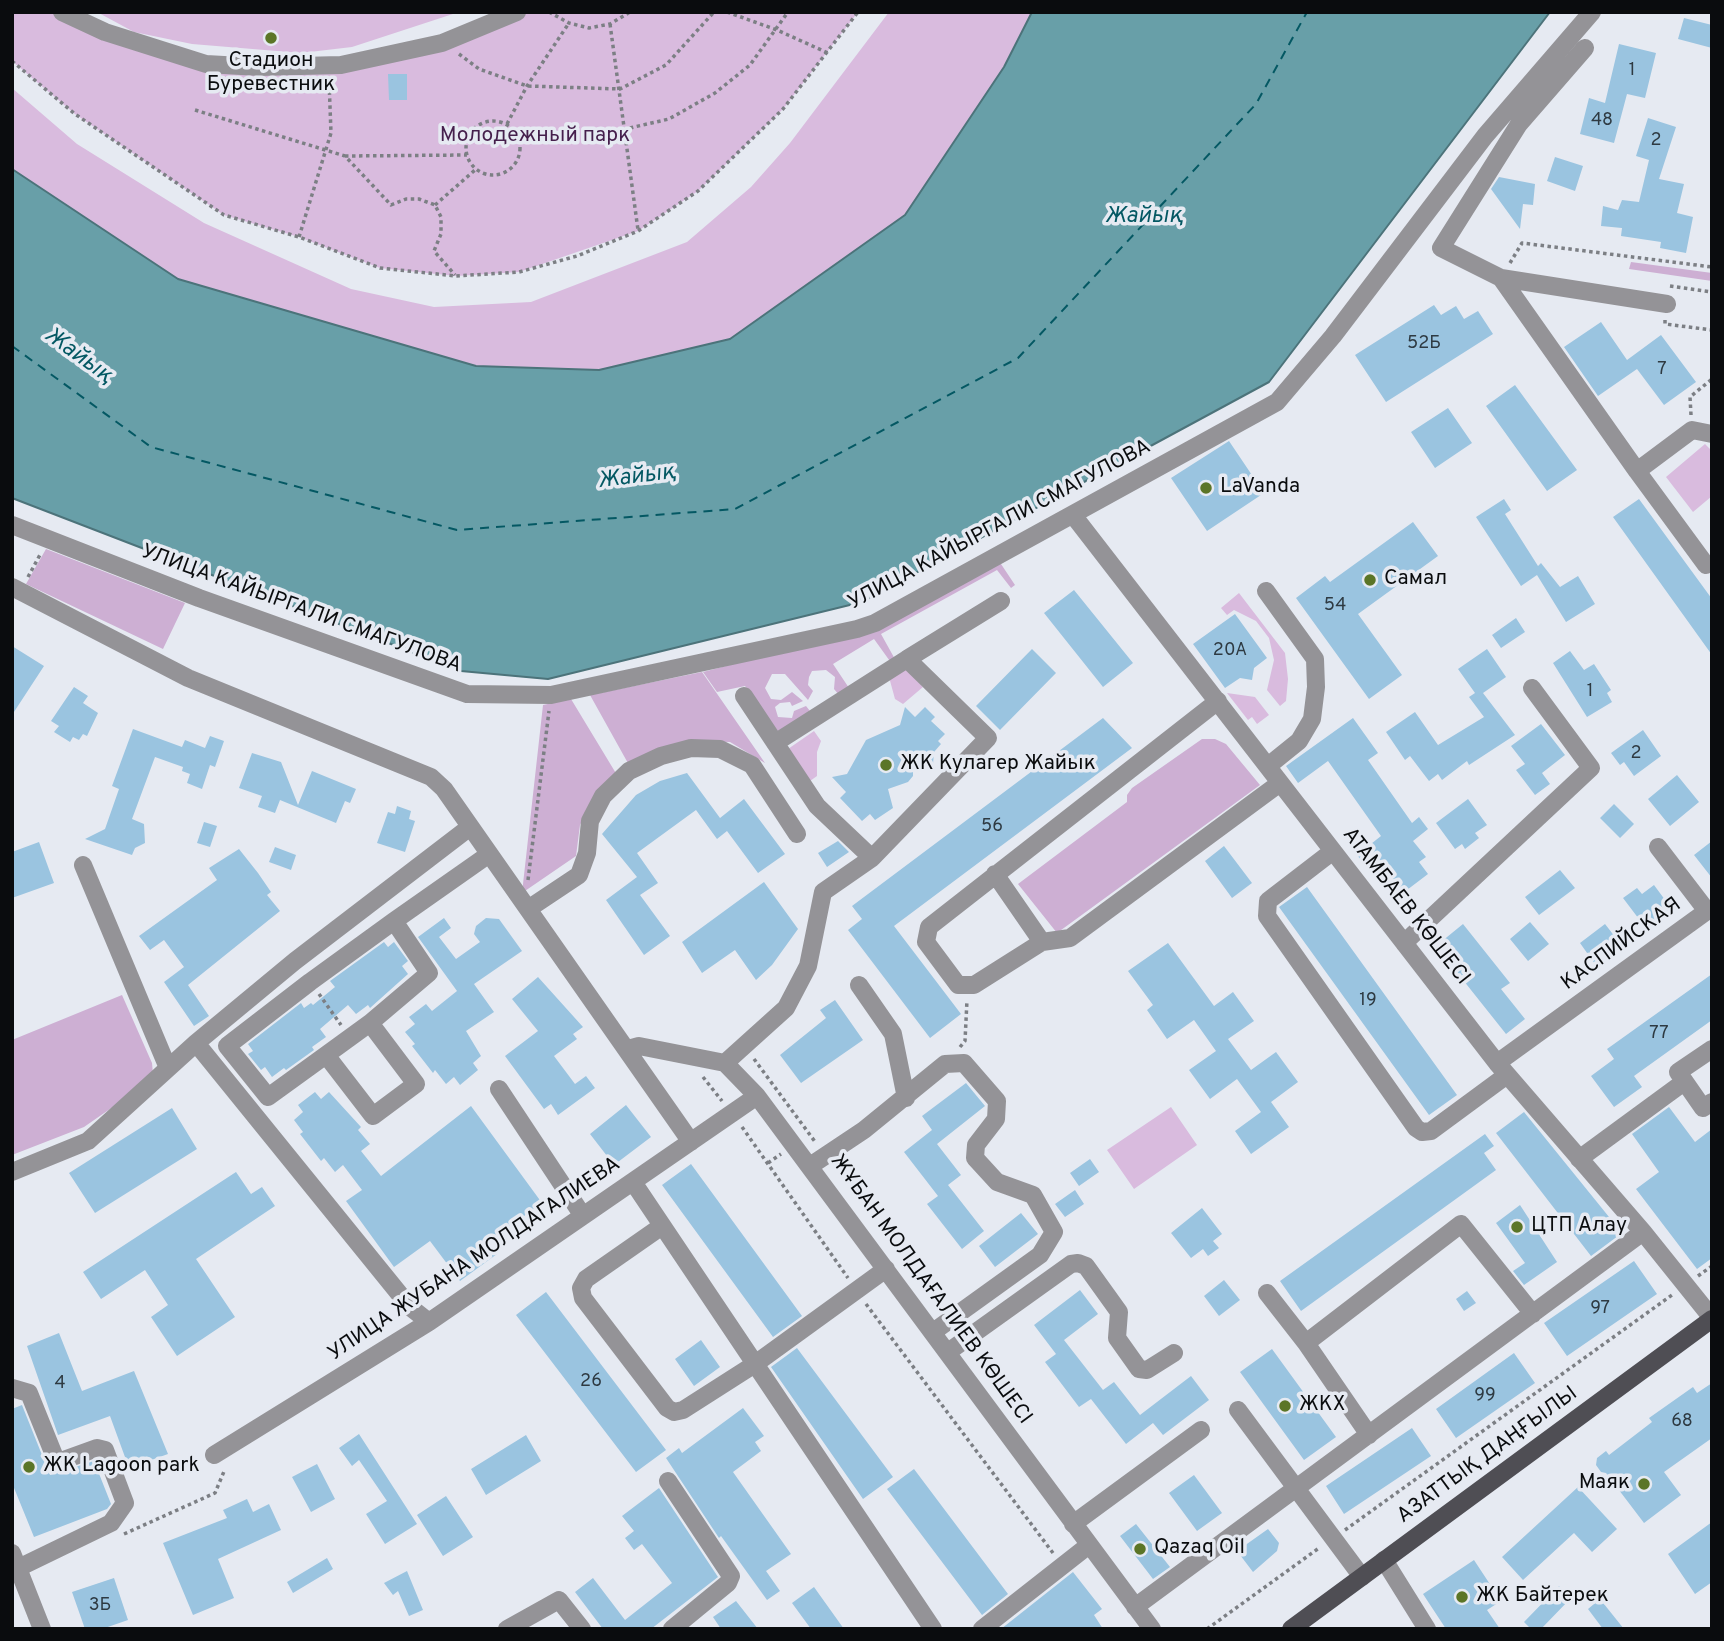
<!DOCTYPE html>
<html>
<head>
<meta charset="utf-8">
<style>
	body { margin:0 }
	#map { position:relative; width:1724px; height:1641px; overflow:hidden; background:#e6eaf2; font-family:Overpass,sans-serif }
	canvas { display:block }
	.frame { position:absolute; inset:0; border:14px solid #0a0c0e; pointer-events:none }
</style>
</head>
<body>
<div id="map">
<canvas width="1724" height="1641"></canvas>
<div class="frame"></div>
</div>
<script>
const g = document.querySelector('canvas').getContext('2d');
g.lineJoin = 'round';
function fill(path, color) {
  g.fillStyle = color;
  g.fill(path, 'evenodd');
}
function toPath(rows) {
  const path = new Path2D();
  for (const r of rows) {
    if (r.length === 3) {
      path.moveTo(r[0] + r[2], r[1]);
      path.arc(r[0], r[1], r[2], 0, 2 * Math.PI);
      continue;
    }
    path.moveTo(r[0], r[1]);
    for (let i = 2; i < r.length; i += 2) path.lineTo(r[i], r[i + 1]);
  }
  return path;
}
function stroke(path, color, width, dash) {
  g.strokeStyle = color;
  g.lineWidth = width;
  g.lineCap = dash ? 'butt' : 'round';
  g.setLineDash(dash || []);
  g.stroke(path);
}
function write(font, color, halo, rows, align = 'center') {
  g.font = font + ' Overpass,sans-serif';
  g.lineWidth = 7;
  g.setLineDash([]);
  g.textBaseline = 'middle';
  g.strokeStyle = halo;
  g.fillStyle = color;
  for (const [text, x, y, turn = 0] of rows) {
    g.save();
    g.translate(x, y);
    g.rotate((+turn || 0) * Math.PI / 180);
    g.textAlign = isNaN(turn) ? turn : align;
    if (halo) g.strokeText(text, 0, 0);
    g.fillText(text, 0, 0);
    g.restore();
  }
}
fill(toPath([
	[12,12,62,12,170,53,341,65,517,12,858,12,783,109,698,191,638,231,519,272,456,276,380,268,299,237,224,215,75,114,12,61],
	[97,12,459,12,352,47,301,53,192,44,134,32],
	[889,12,1032,12,1004,67,905,215,730,339,599,370,476,366,178,279,12,169,12,88,77,144,204,223,351,289,434,307,531,302,687,242,751,187,790,143],
	[1705,444,1712,451,1712,496,1693,512,1666,477],
	[1239,593,1285,653,1288,679,1286,701,1280,706,1267,690,1274,660,1269,638,1256,621,1234,610,1227,615,1221,608],
	[900,669,907,670,923,687,903,704,895,699,889,677],
	[1227,693,1255,697,1269,715,1257,724,1252,717,1248,720],
	[814,731,821,741,817,752,817,776,810,781,788,749],
	[1171,1107,1197,1145,1134,1189,1107,1150]
]), '#d9bbde');
fill(toPath([
	[1631,262,1712,273,1712,281,1629,269],
	[46,549,185,603,163,649,26,584],
	[999,561,1015,585,1011,588,997,570,881,634,896,661,892,664,874,639,833,664,849,688,839,695,834,689,835,677,826,670,812,671,809,677,808,685,813,691,808,700,785,674,772,674,765,688,771,699,781,700,792,692,803,701,792,706,790,702,780,703,775,707,778,717,792,718,794,711,806,706,810,711,810,714,779,733,745,686,717,692,703,672,883,625],
	[702,672,765,763,730,742,693,741,629,765,590,695],
	[571,699,617,775,593,800,580,825,576,856,522,893,543,705],
	[1202,739,1215,739,1226,744,1260,785,1057,933,1018,884,1127,802,1127,795,1132,788],
	[122,995,152,1063,153,1074,146,1084,84,1127,12,1155,12,1040]
]), '#cdafd3');
const water = toPath([
	[1032,12,1550,12,1269,382,862,602,548,679,461,671,12,498,12,169,178,279,476,366,599,370,730,339,905,215,1004,67,1032,12]
]);
fill(water, '#689fa8');
stroke(water, '#4c737a', 2);
stroke(toPath([
	[12,346,151,447,457,530,735,509,1018,358,1256,104,1307,12]
]), '#045863', 2, [9, 7]);
fill(toPath([
	[1684,18,1712,25,1712,48,1678,39],
	[1619,44,1656,53,1645,98,1627,94,1614,143,1580,134,1589,98,1605,103],
	[388,74,407,74,407,100,389,100],
	[1648,118,1676,127,1659,179,1684,184,1677,213,1693,217,1686,253,1660,248,1661,242,1621,236,1622,228,1601,226,1603,206,1618,210,1622,200,1639,202,1649,160,1636,156],
	[1555,157,1583,166,1575,191,1547,181],
	[1499,177,1535,184,1533,205,1523,204,1520,229,1491,189],
	[1434,305,1441,315,1456,306,1464,319,1478,311,1493,334,1386,402,1355,355],
	[1601,322,1627,360,1661,335,1696,382,1664,405,1637,369,1598,396,1564,347],
	[1515,385,1577,470,1547,491,1486,406],
	[1448,408,1472,443,1435,468,1411,432],
	[1229,441,1264,493,1207,531,1171,478],
	[1504,499,1511,510,1505,514,1538,566,1541,563,1560,587,1578,576,1595,604,1566,622,1537,575,1521,586,1476,517],
	[1639,499,1712,599,1712,655,1613,517],
	[1413,522,1438,556,1358,614,1402,675,1369,699,1296,598,1325,576,1330,582],
	[1074,590,1133,663,1103,687,1044,613],
	[1235,614,1267,658,1254,668,1252,680,1240,678,1225,688,1193,644],
	[1516,618,1525,632,1501,648,1492,635],
	[12,646,44,666,12,715],
	[1032,649,1056,673,1000,730,976,706],
	[1487,649,1506,677,1483,693,1515,735,1469,765,1467,761,1442,780,1438,774,1429,781,1410,756,1405,760,1386,732,1415,712,1438,745,1484,717,1469,697,1475,693,1458,669],
	[1570,651,1584,670,1594,664,1611,690,1607,693,1612,702,1587,717,1553,663],
	[74,687,88,696,83,703,98,713,87,736,83,734,79,740,73,737,70,742,54,732,59,726,51,721],
	[905,707,915,717,925,707,935,717,931,721,945,734,938,741,941,744,934,752,933,764,913,762,913,776,908,782,888,789,893,808,875,820,870,814,862,821,840,798,846,792,832,777,847,774,866,740,900,725],
	[1103,718,1132,748,894,926,961,1014,930,1038,848,930,862,919,852,906],
	[1353,718,1378,753,1368,760,1412,823,1419,817,1428,829,1413,841,1426,857,1419,862,1428,874,1403,893,1382,865,1372,874,1357,855,1381,836,1328,761,1298,783,1286,766],
	[1541,724,1565,755,1542,773,1550,784,1535,795,1516,770,1525,764,1511,746],
	[133,729,182,747,185,740,205,748,210,736,224,741,215,767,210,765,202,789,187,783,190,774,182,771,183,767,155,757,132,819,144,824,145,843,135,848,132,855,85,839,105,829,119,789,112,786],
	[1643,730,1661,756,1634,776,1624,762,1620,765,1611,753],
	[252,753,281,762,298,805,312,771,356,789,350,803,345,801,336,823,280,800,275,813,258,807,262,796,239,788],
	[687,773,720,818,744,799,785,854,758,873,727,831,717,839,696,810,637,853,658,883,640,895,670,936,644,955,606,900,637,877,602,834,636,795,660,781],
	[1677,775,1699,802,1670,826,1648,799],
	[1468,799,1487,825,1475,833,1479,838,1465,849,1462,844,1455,849,1436,823],
	[1614,804,1634,824,1620,838,1600,818],
	[397,806,411,811,409,819,415,821,405,852,377,843,388,812,395,814],
	[204,822,217,826,210,847,197,843],
	[838,841,849,852,827,867,818,853],
	[1712,841,1712,878,1694,855],
	[39,842,54,883,12,898,12,852],
	[1224,846,1252,883,1232,898,1205,861],
	[275,847,296,855,291,870,269,862],
	[239,849,258,873,271,892,267,895,280,911,188,985,209,1016,194,1026,164,982,184,967,164,940,150,950,139,936,217,880,209,868],
	[1560,870,1575,888,1539,915,1525,897],
	[764,882,798,929,772,965,756,980,735,950,702,973,682,942],
	[1654,885,1674,912,1648,931,1623,898,1637,888,1642,894],
	[1307,887,1457,1095,1429,1115,1279,907],
	[444,918,451,928,439,937,456,959,480,942,474,934,476,926,486,918,499,919,522,951,474,984,494,1012,466,1031,481,1056,473,1063,478,1070,460,1085,454,1077,446,1084,435,1070,433,1073,412,1046,415,1044,405,1032,415,1024,409,1017,426,1004,432,1011,457,991,418,937],
	[1530,922,1549,944,1528,961,1510,939],
	[1463,924,1510,983,1501,989,1525,1019,1506,1034,1436,946],
	[1605,924,1623,947,1597,967,1580,943],
	[384,942,388,947,394,942,408,961,402,966,408,974,370,1008,368,1005,356,1014,348,1005,320,1029,326,1037,312,1047,314,1050,286,1070,284,1068,272,1077,265,1067,261,1070,248,1054,253,1051,248,1044,301,1003,304,1008,311,1003,313,1005,335,987,330,981],
	[1168,943,1214,1006,1233,992,1254,1021,1228,1039,1251,1070,1276,1052,1298,1082,1271,1102,1289,1127,1251,1154,1235,1131,1261,1112,1237,1079,1210,1099,1189,1070,1216,1051,1194,1020,1167,1039,1147,1010,1153,1005,1128,971],
	[1712,974,1712,1020,1634,1076,1642,1087,1614,1107,1591,1076,1614,1059,1607,1049],
	[538,977,583,1027,573,1034,577,1039,554,1056,575,1084,586,1076,595,1088,558,1115,551,1104,544,1109,505,1056,538,1031,512,999],
	[835,1000,863,1040,801,1083,780,1055,826,1018,820,1010],
	[966,1083,985,1106,937,1144,961,1175,948,1185,984,1231,962,1249,927,1204,938,1196,904,1152,932,1130,922,1116],
	[315,1092,321,1099,329,1092,361,1127,358,1130,370,1144,361,1151,381,1176,471,1106,542,1203,488,1242,497,1254,460,1281,430,1241,394,1267,346,1201,362,1190,343,1165,335,1172,324,1158,321,1161,300,1134,303,1132,294,1120,303,1112,298,1105],
	[626,1105,651,1137,614,1165,590,1134],
	[1669,1107,1695,1142,1712,1129,1712,1258,1697,1269,1636,1189,1659,1172,1632,1134],
	[172,1108,197,1149,95,1213,69,1173],
	[1524,1112,1622,1233,1591,1256,1496,1133],
	[1485,1134,1494,1146,1484,1153,1496,1170,1301,1311,1280,1281],
	[1090,1159,1099,1172,1079,1186,1070,1173],
	[691,1164,802,1316,773,1337,662,1185],
	[236,1172,251,1194,262,1187,275,1206,196,1259,235,1317,177,1356,151,1317,168,1305,145,1270,101,1299,83,1272],
	[1075,1190,1084,1204,1065,1217,1055,1204],
	[1520,1205,1557,1262,1524,1285,1513,1271,1525,1263,1496,1223],
	[1202,1208,1222,1234,1213,1241,1219,1248,1208,1256,1203,1249,1191,1258,1171,1233],
	[1021,1213,1038,1234,995,1267,979,1246],
	[1634,1261,1657,1294,1567,1356,1544,1323],
	[1224,1280,1240,1300,1219,1316,1204,1296],
	[1080,1290,1098,1314,1064,1340,1103,1390,1114,1382,1140,1415,1191,1376,1209,1400,1163,1435,1153,1423,1126,1444,1091,1399,1079,1407,1045,1362,1056,1354,1034,1325],
	[1467,1291,1476,1303,1464,1311,1456,1299],
	[546,1292,666,1450,636,1472,516,1315],
	[59,1333,82,1391,134,1371,168,1454,129,1468,110,1416,58,1435,27,1346],
	[701,1340,720,1367,694,1386,675,1359],
	[797,1348,893,1477,863,1499,771,1367],
	[1272,1349,1336,1437,1304,1460,1240,1372],
	[1514,1353,1535,1383,1456,1438,1436,1409],
	[1712,1383,1712,1438,1664,1472,1681,1495,1644,1523,1606,1473,1601,1472,1596,1465,1597,1458,1606,1451,1609,1455,1652,1422,1649,1418,1693,1387,1697,1393],
	[22,1405,50,1475,94,1461,111,1504,107,1509,34,1537,12,1483,12,1409],
	[743,1408,764,1436,755,1442,761,1451,733,1472,791,1554,766,1571,780,1591,767,1600,721,1536,719,1538,666,1458,679,1448,682,1453],
	[1412,1428,1431,1456,1344,1514,1326,1486],
	[359,1434,417,1524,385,1544,366,1514,387,1501,359,1460,352,1466,339,1448],
	[526,1435,541,1461,486,1495,471,1469],
	[317,1464,335,1499,311,1512,292,1477],
	[914,1469,1008,1594,982,1615,887,1489],
	[1194,1475,1222,1513,1197,1531,1169,1493],
	[1578,1487,1617,1529,1592,1552,1574,1533,1523,1580,1502,1557],
	[659,1488,718,1577,651,1629,603,1629,575,1592,593,1578,625,1620,672,1583,642,1544,634,1550,625,1538,634,1531,622,1516],
	[446,1496,473,1537,443,1556,417,1515],
	[247,1499,253,1512,269,1504,281,1530,218,1559,234,1598,193,1615,163,1543,227,1518,223,1510],
	[1712,1522,1712,1582,1695,1594,1668,1554],
	[1136,1524,1170,1567,1153,1579,1120,1536],
	[1268,1529,1279,1543,1277,1551,1253,1572,1237,1551],
	[327,1558,333,1569,293,1593,287,1582],
	[1474,1560,1501,1601,1487,1610,1500,1629,1446,1629,1423,1594],
	[407,1571,423,1610,409,1616,398,1591,393,1595,384,1583],
	[1073,1572,1102,1609,1094,1615,1103,1629,1001,1629],
	[114,1578,128,1620,102,1629,85,1629,72,1592],
	[1559,1586,1571,1598,1541,1629,1531,1629,1524,1622],
	[814,1587,844,1629,811,1629,792,1603],
	[1600,1599,1624,1629,1603,1629,1588,1609],
	[736,1601,758,1629,721,1629,713,1617]
]), '#9ac4e0');
stroke(toPath([
	[549,12,569,23,589,28,610,24,630,12],
	[727,12,777,30,828,53],
	[610,24,638,230],
	[459,54,479,69,527,86,620,89,666,65,714,12],
	[12,61,75,114,224,215,299,237,380,268,456,276,519,272,577,256,638,231,698,191,783,109,858,12],
	[195,110,345,156,391,205,406,199,419,199,435,205,441,217,441,234,434,251,455,275],
	[493,148,27],
	[507,124,527,86,569,23],
	[519,137,586,138,669,119,715,93,750,65,788,12],
	[345,156,467,155],
	[435,205,475,170],
	[299,237,331,133,329,80],
	[1510,263,1522,243,1712,267],
	[1670,286,1712,292],
	[1665,320,1665,324,1712,330],
	[1691,415,1690,397,1712,379],
	[28,577,41,553],
	[528,880,549,711],
	[319,994,341,1025],
	[960,1047,965,1041,967,1000],
	[754,1059,816,1143],
	[703,1077,722,1101],
	[742,1127,848,1278],
	[768,1163,781,1154],
	[1698,1276,1712,1266],
	[866,1304,1053,1553],
	[1345,1530,1672,1295],
	[124,1534,215,1493,225,1469],
	[1207,1629,1319,1548]
]), '#7c7f84', 3.5, [3.5, 3.5]);
stroke(toPath([
	[62,12,105,32,206,64,259,67,341,65,442,43,517,12],
	[1585,48,1519,124,1441,248,1501,278,1637,471,1692,430,1712,434],
	[1501,278,1667,304],
	[1637,471,1706,565],
	[1073,515,1497,1063,1643,1232,1712,1318],
	[12,525,199,598,467,694,551,695,857,629,875,623,1277,402,1333,336,1485,136,1592,12],
	[12,587,188,678,431,777,444,789,691,1142],
	[1266,591,1315,659,1316,687,1312,719,1299,741,1268,766],
	[1218,701,929,927,926,942,958,985,974,985,1042,942,1070,938,1280,783],
	[775,743,907,659],
	[1333,851,1268,901,1267,916,1416,1128,1422,1132,1431,1131,1507,1075],
	[872,858,988,738,907,659,1001,601],
	[83,865,168,1068],
	[995,874,1042,942],
	[528,909,579,875,587,853,590,821,603,796,629,771,661,756,691,748,720,749,752,765,797,834],
	[394,921,429,973,370,1023,416,1084,373,1116,326,1055,268,1097,227,1046,310,982,394,921,488,855],
	[1404,943,1591,768,1532,688],
	[859,985,893,1034,906,1098],
	[196,1043,295,961,470,827],
	[628,1049,639,1046,725,1063,757,1096,1152,1629],
	[1712,1049,1678,1072,1703,1108,1712,1102],
	[326,1055,370,1023],
	[725,1063,786,1008,808,966,823,892,872,858,817,806,744,696],
	[1497,1063,1707,911,1658,847],
	[499,1089,583,1216],
	[1579,1159,1684,1082],
	[810,1166,864,1130,945,1064,964,1063,997,1101,996,1119,976,1145,975,1158,997,1182,1033,1195,1054,1232,1040,1255,933,1332],
	[12,1172,88,1141,196,1043,410,1307,429,1322],
	[633,1182,933,1629],
	[662,1226,586,1279,581,1288,583,1298,667,1408,674,1412,683,1410,755,1364,886,1269],
	[1267,1293,1306,1343],
	[948,1352,1071,1264,1078,1263,1086,1266,1119,1312,1117,1338,1139,1369,1147,1370,1174,1353],
	[12,1388,29,1393,56,1460,61,1461,97,1448,105,1450,125,1503,111,1523,12,1571],
	[1238,1410,1362,1577],
	[1369,1435,1306,1343,1461,1224,1533,1314],
	[214,1455,429,1322,757,1096],
	[668,1481,731,1576,728,1583,672,1629],
	[1073,1524,1201,1430],
	[12,1553,42,1629],
	[1384,1560,1427,1629],
	[1135,1607,1643,1232],
	[507,1629,559,1600,582,1629],
	[982,1629,1089,1545]
]), '#949397', 18);
stroke(toPath([
	[1291,1629,1712,1319]
]), '#4f4e54', 18);
for (const [x, y, r, color] of [
	[271,38,7,"#5b7527"],
	[1206,488,7,"#5b7527"],
	[1370,580,7,"#5b7527"],
	[886,765,7,"#5b7527"],
	[1517,1227,7,"#5b7527"],
	[1285,1406,7,"#5b7527"],
	[29,1467,7,"#5b7527"],
	[1644,1484,7,"#5b7527"],
	[1140,1549,7,"#5b7527"],
	[1462,1597,7,"#5b7527"]
]) {
  const dot = new Path2D();
  dot.arc(x, y, r, 0, 2 * Math.PI);
  g.fillStyle = color;
  g.fill(dot);
  stroke(dot, '#e6eaf2', 2.5);
}
write('18px', '#2e3a42', null, [
	["1",1632,71],
	["48",1602,121],
	["2",1656,141],
	["52Б",1424,344],
	["7",1662,370],
	["54",1335,606],
	["20А",1230,651],
	["1",1590,692],
	["2",1636,754],
	["56",992,827],
	["19",1368,1001],
	["77",1659,1034],
	["97",1600,1309],
	["26",591,1382],
	["4",60,1384],
	["99",1485,1396],
	["68",1682,1422],
	["3Б",100,1606]
]);
write('21px', '#0a0c0e', '#e6eaf2', [
	["Стадион",271,62,"center"],
	["Буревестник",271,86,"center"],
	["LaVanda",1220,488],
	["Самал",1384,580],
	["ЖК Кулагер Жайык",900,765],
	["ЦТП Алау",1531,1227],
	["ЖКХ",1299,1406],
	["ЖК Lagoon park",43,1467],
	["Маяк",1630,1484,"right"],
	["Qazaq Oil",1154,1549],
	["ЖК Байтерек",1476,1597]
], 'left');
write('21px', '#451f4c', '#e6eaf2', [
	["Молодежный парк",535,137]
]);
write('21px', '#0a0c0e', '#e6eaf2', [
	["УЛИЦА КАЙЫРГАЛИ СМАГУЛОВА",1000,526,-28],
	["УЛИЦА КАЙЫРГАЛИ СМАГУЛОВА",301,610,20],
	["АТАМБАЕВ КӨШЕСІ",1405,907,52],
	["КАСПИЙСКАЯ",1622,945,-36],
	["УЛИЦА ЖУБАНА МОЛДАГАЛИЕВА",475,1260,-34],
	["ЖҰБАН МОЛДАҒАЛИЕВ КӨШЕСІ",930,1290,54],
	["АЗАТТЫҚ ДАҢҒЫЛЫ",1488,1456,-36]
]);
write('italic 23px', '#045863', '#e6eaf2', [
	["Жайық",1144,217],
	["Жайық",78,357,36],
	["Жайық",637,478,-7]
]);
</script>
</body>
</html>
